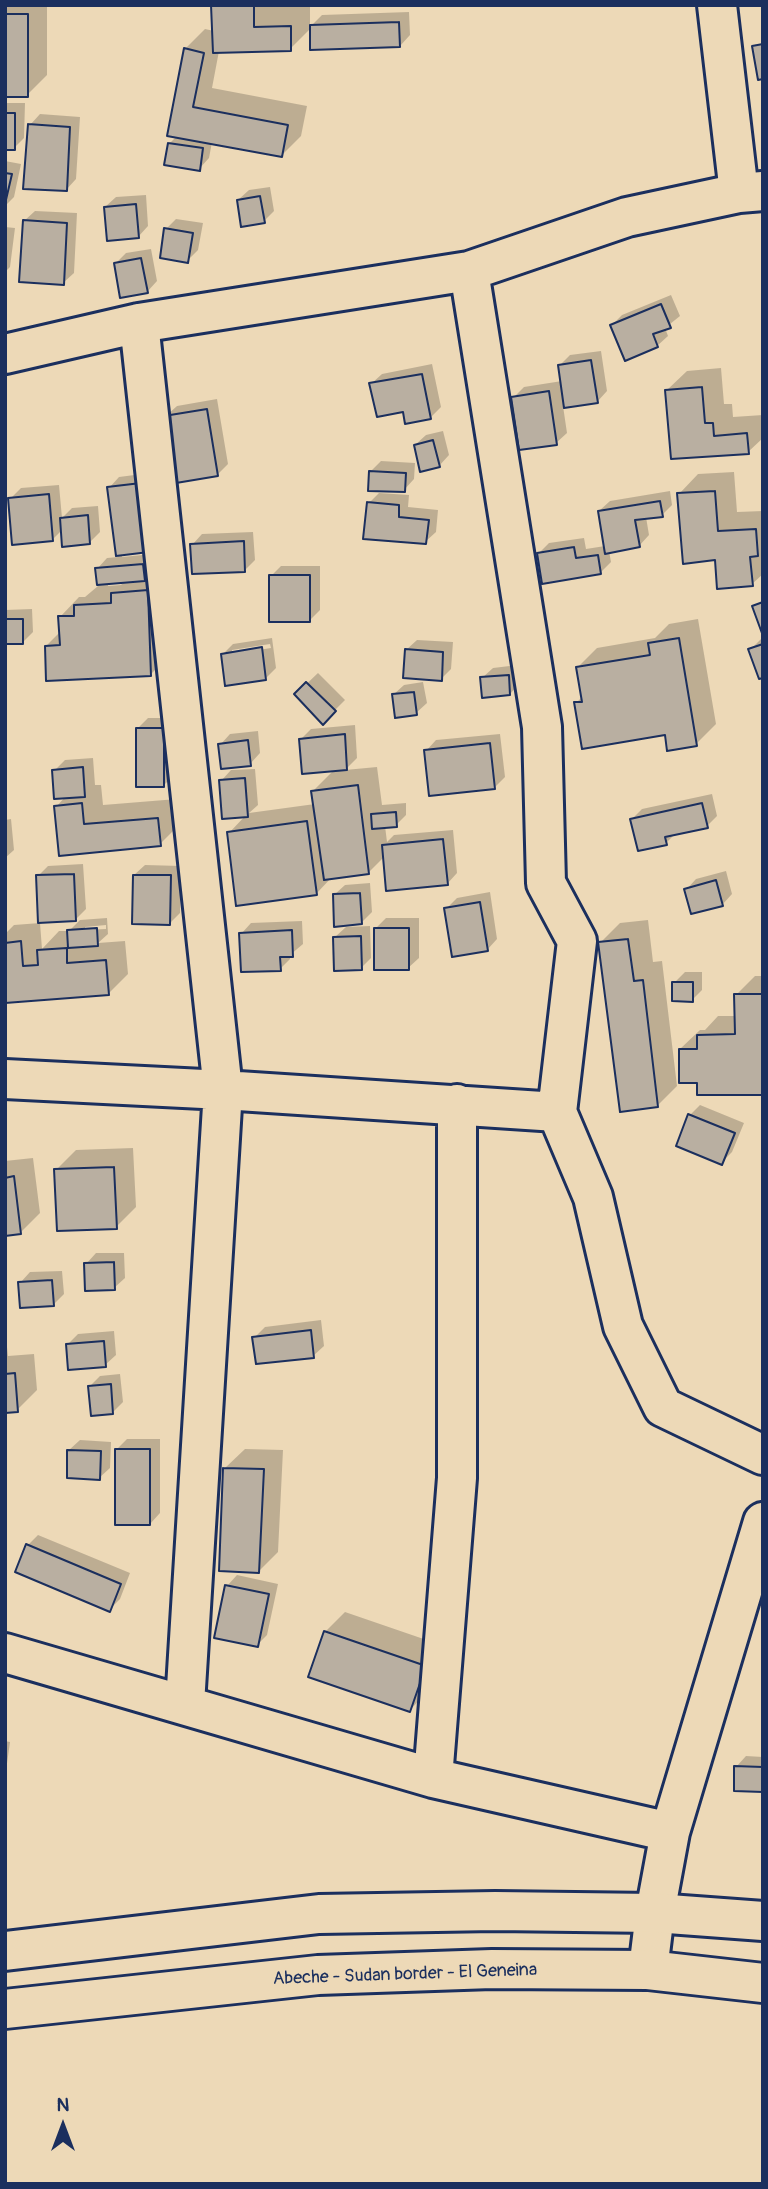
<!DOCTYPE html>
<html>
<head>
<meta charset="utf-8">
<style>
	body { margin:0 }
	#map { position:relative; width:768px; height:2189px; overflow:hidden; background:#edd9b7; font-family:Pangolin,sans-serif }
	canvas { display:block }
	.frame { position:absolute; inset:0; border:7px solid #1b2f5e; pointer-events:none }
	.north { position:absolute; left:28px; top:2091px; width:70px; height:70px; -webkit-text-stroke:5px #edd9b7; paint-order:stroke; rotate:0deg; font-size:19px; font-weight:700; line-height:28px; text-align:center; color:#1b2f5e }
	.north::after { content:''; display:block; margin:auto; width:24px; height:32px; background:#1b2f5e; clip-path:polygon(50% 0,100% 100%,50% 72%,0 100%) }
</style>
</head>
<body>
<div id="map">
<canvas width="768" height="2189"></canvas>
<div class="frame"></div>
<div class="north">N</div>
</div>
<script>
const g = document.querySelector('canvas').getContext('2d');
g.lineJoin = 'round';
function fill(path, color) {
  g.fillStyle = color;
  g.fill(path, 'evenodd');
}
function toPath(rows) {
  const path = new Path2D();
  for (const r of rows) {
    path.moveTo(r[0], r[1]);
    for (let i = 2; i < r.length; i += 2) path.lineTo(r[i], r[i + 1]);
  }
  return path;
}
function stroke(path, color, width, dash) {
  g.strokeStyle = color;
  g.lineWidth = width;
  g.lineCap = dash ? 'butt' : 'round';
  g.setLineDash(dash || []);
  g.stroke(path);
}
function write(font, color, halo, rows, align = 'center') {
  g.font = font + ' Pangolin,sans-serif';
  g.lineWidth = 5;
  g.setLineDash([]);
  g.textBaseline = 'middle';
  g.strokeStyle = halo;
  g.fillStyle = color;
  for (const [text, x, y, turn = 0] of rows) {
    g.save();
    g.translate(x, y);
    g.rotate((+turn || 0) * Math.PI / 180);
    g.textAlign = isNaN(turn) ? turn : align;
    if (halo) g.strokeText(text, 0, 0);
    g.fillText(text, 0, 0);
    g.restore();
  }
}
fill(toPath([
	[5,5,47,5,47,75,27,95,5,95],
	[213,5,310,7,310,27,322,15,409,12,410,35,400,46,311,28,290,49,219,51,212,88,307,106,301,136,282,155,212,142,209,158,199,169,169,144,177,136,185,49,205,29,214,31],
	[5,103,25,103,24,138,14,148,5,148],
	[40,114,80,117,76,179,66,190,30,125],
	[5,161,21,164,14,197,5,206],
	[270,187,274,211,264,221,238,200,249,190],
	[146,195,148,226,138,237,105,207,116,197],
	[35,211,77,213,74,273,63,283,24,221],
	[176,219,203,223,198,250,187,261,166,229],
	[5,227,15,228,10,267,5,272],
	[151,249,157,281,147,292,116,263,126,253],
	[671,295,680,316,665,328,668,336,657,346,612,325,622,315],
	[601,351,607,391,597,402,563,406,567,433,556,443,513,398,524,387,562,381,560,365,570,355],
	[432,364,441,407,430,418,371,384,382,374],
	[721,368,724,404,732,404,733,417,763,415,763,438,748,452,672,457,667,390,687,371],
	[217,399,228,464,217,475,166,416,177,406],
	[443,431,449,455,439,466,415,445,426,435],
	[381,461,415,463,414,479,404,490,370,472],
	[734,472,737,512,763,511,763,574,752,584,716,558,679,494,698,474],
	[150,473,122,554,122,557,153,554,170,655,150,675,46,646,60,632,60,617,79,597,85,597,98,586,97,569,107,558,118,557,109,488,119,477],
	[125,581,121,585,108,586,108,583],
	[59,485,62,518,72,508,98,506,100,532,90,542,62,530,53,539,10,499,21,488],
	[670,491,672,505,662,515,646,517,649,535,639,546,609,551,611,562,600,573,539,553,549,543,584,538,586,549,605,546,599,511,610,501],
	[379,493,409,495,408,507,438,510,436,532,425,542,369,503],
	[253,532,255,560,245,570,192,545,202,534],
	[281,566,320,566,320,610,310,620,271,576],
	[32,609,33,632,23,642,5,643,5,610],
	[698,619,716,724,696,744,576,703,583,696,577,668,597,648,655,638,669,624],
	[763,637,763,676,750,650],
	[272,638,276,668,266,678,223,654,233,644],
	[270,644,271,648,232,654,232,650],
	[417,640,453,642,451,669,441,679,406,650],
	[518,665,520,683,510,694,482,678,493,668],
	[318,673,345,700,323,722,296,694],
	[423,682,427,703,416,713,393,695,404,685],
	[148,718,174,718,174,775,164,785,138,728],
	[355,725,357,758,345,770,377,767,382,805,406,803,406,815,396,825,385,826,387,842,394,835,453,830,457,873,447,884,385,856,369,872,332,877,316,894,229,833,246,815,221,781,231,770,255,769,258,805,249,813,315,804,313,791,335,769,301,739,311,729],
	[258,731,260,753,250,764,220,745,230,734],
	[500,734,505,777,495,787,426,751,436,740],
	[93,758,95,785,101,785,103,805,177,799,180,824,160,844,60,854,56,807,66,796,54,771,65,760],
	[712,794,717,816,707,826,677,832,666,843,632,819,642,809],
	[11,819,14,850,5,858,5,820],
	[83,864,86,909,75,920,38,876,48,866],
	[145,865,181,866,180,913,170,923,134,875],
	[726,871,732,894,722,905,686,890,696,879],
	[370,883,372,912,362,922,334,895,345,885],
	[490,892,497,939,487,950,446,909,457,898],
	[107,918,108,934,98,943,125,941,128,974,108,994,5,1001,5,934,14,925,40,923,42,949,59,931,69,931,80,920],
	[106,925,106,929,85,930,85,927],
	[386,918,419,918,419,958,408,968,376,928],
	[648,920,653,962,662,961,677,1086,658,1105,600,943,620,923],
	[302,921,303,944,290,955,290,959,280,969,241,934,251,923],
	[370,926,371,958,361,968,335,937,346,927],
	[685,972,702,972,702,990,692,1000,674,983],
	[755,976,763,976,763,1093,699,1081,680,1049,700,1030,705,1030,718,1016,736,1016,736,995],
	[700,1105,744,1123,732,1152,721,1163,690,1115],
	[133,1148,136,1207,116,1227,56,1170,76,1150],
	[33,1158,40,1213,20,1233,5,1234,5,1161],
	[96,1253,124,1253,125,1278,114,1288,86,1264],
	[62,1271,64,1294,53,1305,20,1283,30,1272],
	[321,1320,324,1346,313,1356,254,1338,265,1327],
	[114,1331,116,1355,105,1365,67,1345,78,1334],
	[5,1347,7,1347,8,1356,34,1354,37,1390,17,1410,10,1411,5,1416],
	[120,1374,123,1402,112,1413,90,1386,100,1376],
	[127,1439,160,1439,160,1513,150,1524,117,1449],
	[80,1440,111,1442,110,1468,99,1478,69,1450],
	[245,1449,283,1450,278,1552,259,1571,225,1468],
	[38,1535,130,1573,120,1599,109,1610,28,1545],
	[237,1575,278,1584,267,1635,257,1645,227,1586],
	[345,1612,444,1646,429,1690,410,1710,325,1632],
	[5,1741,10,1742,5,1778],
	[746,1756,763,1757,763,1790,736,1767]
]), '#0003');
const building = toPath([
	[211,5,254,5,254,27,291,26,291,51,213,53,211,5],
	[5,14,28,14,28,97,5,97,5,14],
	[399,22,400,47,310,50,310,25,399,22],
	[763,44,763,79,758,80,752,46,763,44],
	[184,48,204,53,193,107,288,125,282,157,167,136,184,48],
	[5,113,15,113,15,150,5,150,5,113],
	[28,124,70,127,67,191,23,189,28,124],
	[168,143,203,148,200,171,164,165,168,143],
	[5,173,12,174,5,204,5,173],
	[260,196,265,223,241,227,237,200,260,196],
	[136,204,139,238,107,241,104,207,136,204],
	[23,220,67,223,64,285,19,282,23,220],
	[164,228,193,233,188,263,160,258,164,228],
	[141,258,148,293,120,298,114,263,141,258],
	[661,304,671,328,653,334,658,347,625,361,610,325,661,304],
	[591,360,598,403,564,408,558,365,591,360],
	[422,374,431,419,405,424,403,412,377,417,369,383,422,374],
	[702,387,705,423,713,423,714,436,747,433,749,454,671,459,665,390,702,387],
	[549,391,557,445,519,450,511,397,549,391],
	[207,409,218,476,176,483,164,416,207,409],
	[433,440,440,467,420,472,414,445,433,440],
	[369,471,406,473,405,492,368,491,369,471],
	[141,483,149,552,116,556,107,487,141,483],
	[715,491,718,531,756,529,758,556,750,557,753,586,717,589,715,560,683,564,677,493,715,491],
	[49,494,53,541,12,545,8,498,49,494],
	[660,501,663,517,635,520,640,547,605,554,598,511,660,501],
	[367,502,399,505,399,517,429,520,426,544,363,539,367,502],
	[88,515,90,544,62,547,60,518,88,515],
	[244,541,245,572,192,574,190,544,244,541],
	[574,547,576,558,598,555,601,574,542,584,537,553,574,547],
	[143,564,145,581,97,585,95,568,143,564],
	[269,575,310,575,310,622,269,622,269,575],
	[148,590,151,676,46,681,45,646,60,645,58,616,74,616,74,605,111,603,111,593,148,590],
	[763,602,763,636,752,606,763,602],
	[5,619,23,619,23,644,5,644,5,619],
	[679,638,697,746,667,751,665,735,582,749,574,702,582,702,576,667,650,655,648,643,679,638],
	[763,644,763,678,759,679,748,649,763,644],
	[262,647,266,680,225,686,221,654,262,647],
	[405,649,443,652,442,681,403,678,405,649],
	[509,675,510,695,482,698,480,677,509,675],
	[306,682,336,711,323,725,294,694,306,682],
	[414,692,417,715,395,718,392,694,414,692],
	[136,728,164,728,164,787,136,787,136,728],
	[345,734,347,770,302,774,299,739,345,734],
	[248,740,251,766,221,769,218,744,248,740],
	[490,743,495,789,429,796,424,750,490,743],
	[83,767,85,797,54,799,52,770,83,767],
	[245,778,248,817,222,819,219,780,245,778],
	[358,785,369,874,324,880,311,791,358,785],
	[82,803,84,824,158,818,161,846,59,856,54,806,82,803],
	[702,803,708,828,665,837,667,845,638,851,630,819,702,803],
	[396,812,397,827,372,829,371,814,396,812],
	[307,821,317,895,236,906,227,832,307,821],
	[443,839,448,885,386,891,382,845,443,839],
	[74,874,76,921,38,923,36,875,74,874],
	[133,875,171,875,170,925,132,924,133,875],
	[716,880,723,906,691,914,684,889,716,880],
	[360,893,362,924,334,927,333,894,360,893],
	[480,902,488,951,452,957,444,908,480,902],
	[97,928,98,946,68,948,67,930,97,928],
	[374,928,409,928,409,970,374,970,374,928],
	[292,930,293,957,280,957,281,971,241,972,239,933,292,930],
	[361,936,362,970,334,971,333,937,361,936],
	[628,939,634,981,643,980,658,1107,620,1112,598,942,628,939],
	[21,941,23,966,38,965,37,950,67,948,67,963,106,960,109,995,5,1003,5,943,21,941],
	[672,982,693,982,693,1002,672,1001,672,982],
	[734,994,763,994,763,1095,697,1095,697,1083,679,1083,679,1049,697,1049,697,1035,735,1034,734,994],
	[688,1114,735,1133,722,1165,676,1146,688,1114],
	[114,1167,117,1229,57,1231,54,1169,114,1167],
	[14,1176,21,1234,5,1236,5,1178,14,1176],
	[114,1262,115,1290,85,1291,84,1263,114,1262],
	[52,1280,54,1306,20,1308,18,1282,52,1280],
	[311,1330,314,1358,256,1364,252,1337,311,1330],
	[104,1341,106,1367,68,1370,66,1344,104,1341],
	[15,1373,18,1412,5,1413,5,1374,15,1373],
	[111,1384,113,1414,91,1416,88,1386,111,1384],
	[115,1449,150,1449,150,1525,115,1525,115,1449],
	[67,1450,101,1451,100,1480,67,1478,67,1450],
	[223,1468,264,1469,259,1573,219,1571,223,1468],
	[26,1544,121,1584,110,1612,15,1572,26,1544],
	[225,1585,269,1594,258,1647,214,1638,225,1585],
	[324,1631,426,1666,410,1712,308,1677,324,1631],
	[734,1766,763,1767,763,1792,734,1791,734,1766]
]);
fill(building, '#b9afa1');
stroke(building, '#1b2f5e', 2);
const minor = toPath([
	[717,5,739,193],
	[469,271,542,727,546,883,577,941,557,1112,593,1197,623,1326,663,1407,763,1455],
	[139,323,223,1090,185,1704],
	[5,354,139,323,469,271,627,217,739,193,763,191],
	[5,1079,223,1090,557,1112],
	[5,1653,433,1778,670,1832,655,1913,648,1970],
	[433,1778,457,1478,457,1104],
	[670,1832,763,1522]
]);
const highway = toPath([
	[5,1951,319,1914,495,1911,655,1913,763,1921],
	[5,2009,318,1975,492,1969,648,1970,763,1983]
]);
stroke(minor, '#1b2f5e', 44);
stroke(highway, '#1b2f5e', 44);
stroke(minor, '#edd9b7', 38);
stroke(highway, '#edd9b7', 38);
write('18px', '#1b2f5e', '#edd9b7', [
	["Abeche - Sudan border - El Geneina",405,1975,-2]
]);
</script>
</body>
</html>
